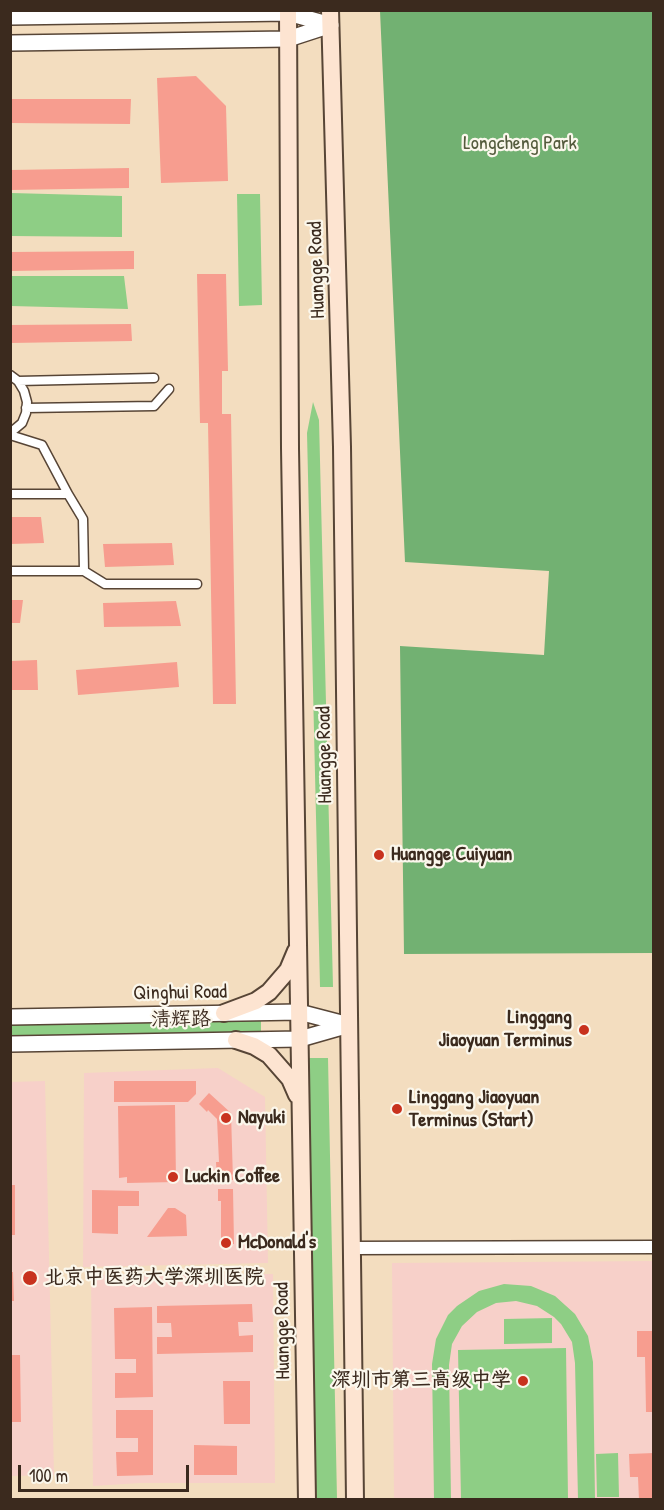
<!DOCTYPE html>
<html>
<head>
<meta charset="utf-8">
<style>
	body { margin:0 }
	#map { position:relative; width:664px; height:1510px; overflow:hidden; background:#f3ddbf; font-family:"Patrick Hand",sans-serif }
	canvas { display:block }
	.frame { position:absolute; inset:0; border:12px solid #3b2a1e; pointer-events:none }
	.scale { position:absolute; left:18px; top:1465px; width:171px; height:27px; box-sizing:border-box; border:3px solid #3b2a1e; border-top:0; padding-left:8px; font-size:18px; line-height:21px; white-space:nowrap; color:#3b2a1e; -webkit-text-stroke:4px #fbf7ec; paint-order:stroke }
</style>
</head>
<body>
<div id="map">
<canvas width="664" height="1510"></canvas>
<div class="frame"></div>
<div class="scale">100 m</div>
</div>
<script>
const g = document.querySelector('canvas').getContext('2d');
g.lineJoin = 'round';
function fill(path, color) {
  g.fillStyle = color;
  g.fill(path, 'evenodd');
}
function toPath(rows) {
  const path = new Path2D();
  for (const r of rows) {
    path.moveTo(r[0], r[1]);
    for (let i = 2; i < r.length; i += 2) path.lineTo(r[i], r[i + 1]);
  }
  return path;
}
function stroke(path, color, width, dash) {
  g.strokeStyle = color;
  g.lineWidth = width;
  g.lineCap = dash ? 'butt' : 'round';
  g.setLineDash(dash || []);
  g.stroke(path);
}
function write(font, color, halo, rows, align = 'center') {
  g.font = font + ' "Patrick Hand","LXGW WenKai TC",sans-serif';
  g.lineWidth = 4.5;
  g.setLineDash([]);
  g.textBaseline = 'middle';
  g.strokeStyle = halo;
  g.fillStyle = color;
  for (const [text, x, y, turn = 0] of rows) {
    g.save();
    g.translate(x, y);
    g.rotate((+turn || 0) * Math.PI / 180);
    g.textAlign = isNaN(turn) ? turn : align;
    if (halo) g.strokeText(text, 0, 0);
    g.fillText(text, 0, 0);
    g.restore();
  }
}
fill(toPath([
	[218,1068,265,1097,268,1263,83,1267,84,1073],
	[45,1081,54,1475,11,1476,10,1082],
	[653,1261,653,1499,394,1499,392,1263],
	[273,1274,275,1483,140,1483,93,1486,91,1275]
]), '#f7d0c9');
fill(toPath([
	[11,193,122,196,122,237,11,236],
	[237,194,260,194,262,305,239,306],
	[11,276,124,276,128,309,11,306],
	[313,402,319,420,333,987,320,987,307,433],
	[261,1018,261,1031,179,1035,11,1037,10,1023],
	[306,1058,328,1058,337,1499,315,1499],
	[504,1284,531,1286,555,1296,575,1314,588,1336,593,1362,595,1499,578,1499,575,1363,572,1342,561,1324,554,1317,537,1306,516,1301,496,1303,477,1312,462,1326,452,1344,449,1365,451,1499,434,1499,432,1364,436,1339,448,1315,457,1306,479,1291],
	[552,1318,552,1343,504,1344,504,1319],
	[566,1348,568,1499,461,1499,458,1350],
	[618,1453,619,1497,597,1497,596,1454]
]), '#8ece85');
fill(toPath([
	[380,11,653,11,653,953,404,954,400,646,544,655,549,571,405,562]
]), '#72b172');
fill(toPath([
	[196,76,226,106,228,181,161,183,157,78],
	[10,99,131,99,130,124,10,123],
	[129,168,129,188,10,190,10,170],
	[134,251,134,269,10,271,10,252],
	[197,274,226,274,228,371,222,371,222,414,231,414,236,704,213,704,208,423,200,423],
	[131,324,132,341,10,343,10,325],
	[10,517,41,517,44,543,10,544],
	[172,543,174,565,105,567,103,544],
	[10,600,23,600,20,623,10,623],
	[176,601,181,626,104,627,103,603],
	[37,660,38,690,10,690,10,661],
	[177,662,179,687,78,695,76,670],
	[114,1081,196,1081,196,1094,188,1102,114,1102],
	[209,1093,231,1113,233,1180,217,1181,216,1162,219,1162,217,1119,208,1110,207,1112,199,1104],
	[175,1105,176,1182,127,1183,127,1177,119,1178,118,1106],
	[10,1185,15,1185,15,1235,10,1235],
	[218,1189,233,1189,234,1244,221,1245,221,1201,218,1201],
	[92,1190,139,1191,139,1206,118,1206,118,1234,92,1233],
	[168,1208,175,1208,186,1215,187,1236,147,1237],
	[10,1272,13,1272,14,1301,10,1301],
	[252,1304,253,1322,238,1322,239,1336,253,1335,253,1352,157,1354,157,1337,172,1337,171,1323,157,1323,157,1306],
	[152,1307,153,1397,115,1398,115,1373,136,1373,136,1359,115,1359,114,1308],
	[637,1331,654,1331,654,1412,646,1412,645,1357,637,1357],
	[10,1355,20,1355,21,1422,10,1422],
	[223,1381,250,1381,250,1424,224,1424],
	[116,1410,153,1410,153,1475,117,1476,116,1452,138,1452,138,1438,116,1438],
	[194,1445,237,1446,237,1475,194,1475],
	[654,1453,654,1500,639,1500,638,1477,630,1477,629,1454]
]), '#f79d8f');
const pedestrian = toPath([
	[10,375,18,381,24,391,27,402,26,413,22,423,10,433],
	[18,381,154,378],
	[26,408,154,406,169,389],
	[10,435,42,445,68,494,10,494],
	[10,571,84,571,83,519,68,494],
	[84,571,105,584,197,584]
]);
const minor = toPath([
	[352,1248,654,1247]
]);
const tertiary = toPath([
	[10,17,288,13,331,25],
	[10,43,288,39,331,25],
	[10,1017,299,1012,349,1025],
	[10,1044,300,1039,349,1025]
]);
const secondary = toPath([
	[288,10,290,448,307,1500],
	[330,10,342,447,355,1500],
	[224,1013,256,1001,269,992,288,970,296,951],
	[236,1040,254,1046,269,1055,290,1079,297,1095]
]);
stroke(pedestrian, '#574536', 11);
stroke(minor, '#574536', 15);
stroke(tertiary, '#574536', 18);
stroke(secondary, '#574536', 20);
stroke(pedestrian, '#fff', 8);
stroke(minor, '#fff', 12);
stroke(tertiary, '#fff', 15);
stroke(secondary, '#fde4d1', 16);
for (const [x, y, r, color] of [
	[379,855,6,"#c8321e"],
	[584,1030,6,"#c8321e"],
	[397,1109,6,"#c8321e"],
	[226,1118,6,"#c8321e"],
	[173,1177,6,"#c8321e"],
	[226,1243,6,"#c8321e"],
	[30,1278,8,"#c8321e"],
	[523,1381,6,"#c8321e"]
]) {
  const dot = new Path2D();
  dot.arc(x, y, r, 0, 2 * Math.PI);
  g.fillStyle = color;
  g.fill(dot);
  stroke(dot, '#fbf7ec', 2);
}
write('20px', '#545b3d', '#fbf7ec', [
	["Longcheng Park",520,144]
]);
write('20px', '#3b2a1e', '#fbf7ec', [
	["Huangge Road",317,270,-92],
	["Huangge Road",325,755,-91],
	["Qinghui Road",180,993,-1],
	["清辉路",181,1020,-1],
	["Huangge Road",283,1331,-91]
]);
write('bold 20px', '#3b2a1e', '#fbf7ec', [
	["Huangge Cuiyuan",391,855],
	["Linggang",572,1018,"right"],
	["Jiaoyuan Terminus",572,1041,"right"],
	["Linggang Jiaoyuan",409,1098],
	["Terminus (Start)",409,1121],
	["Nayuki",238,1118],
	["Luckin Coffee",185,1177],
	["McDonald's",238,1243],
	["北京中医药大学深圳医院",44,1278],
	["深圳市第三高级中学",511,1381,"right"]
], 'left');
</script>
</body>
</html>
